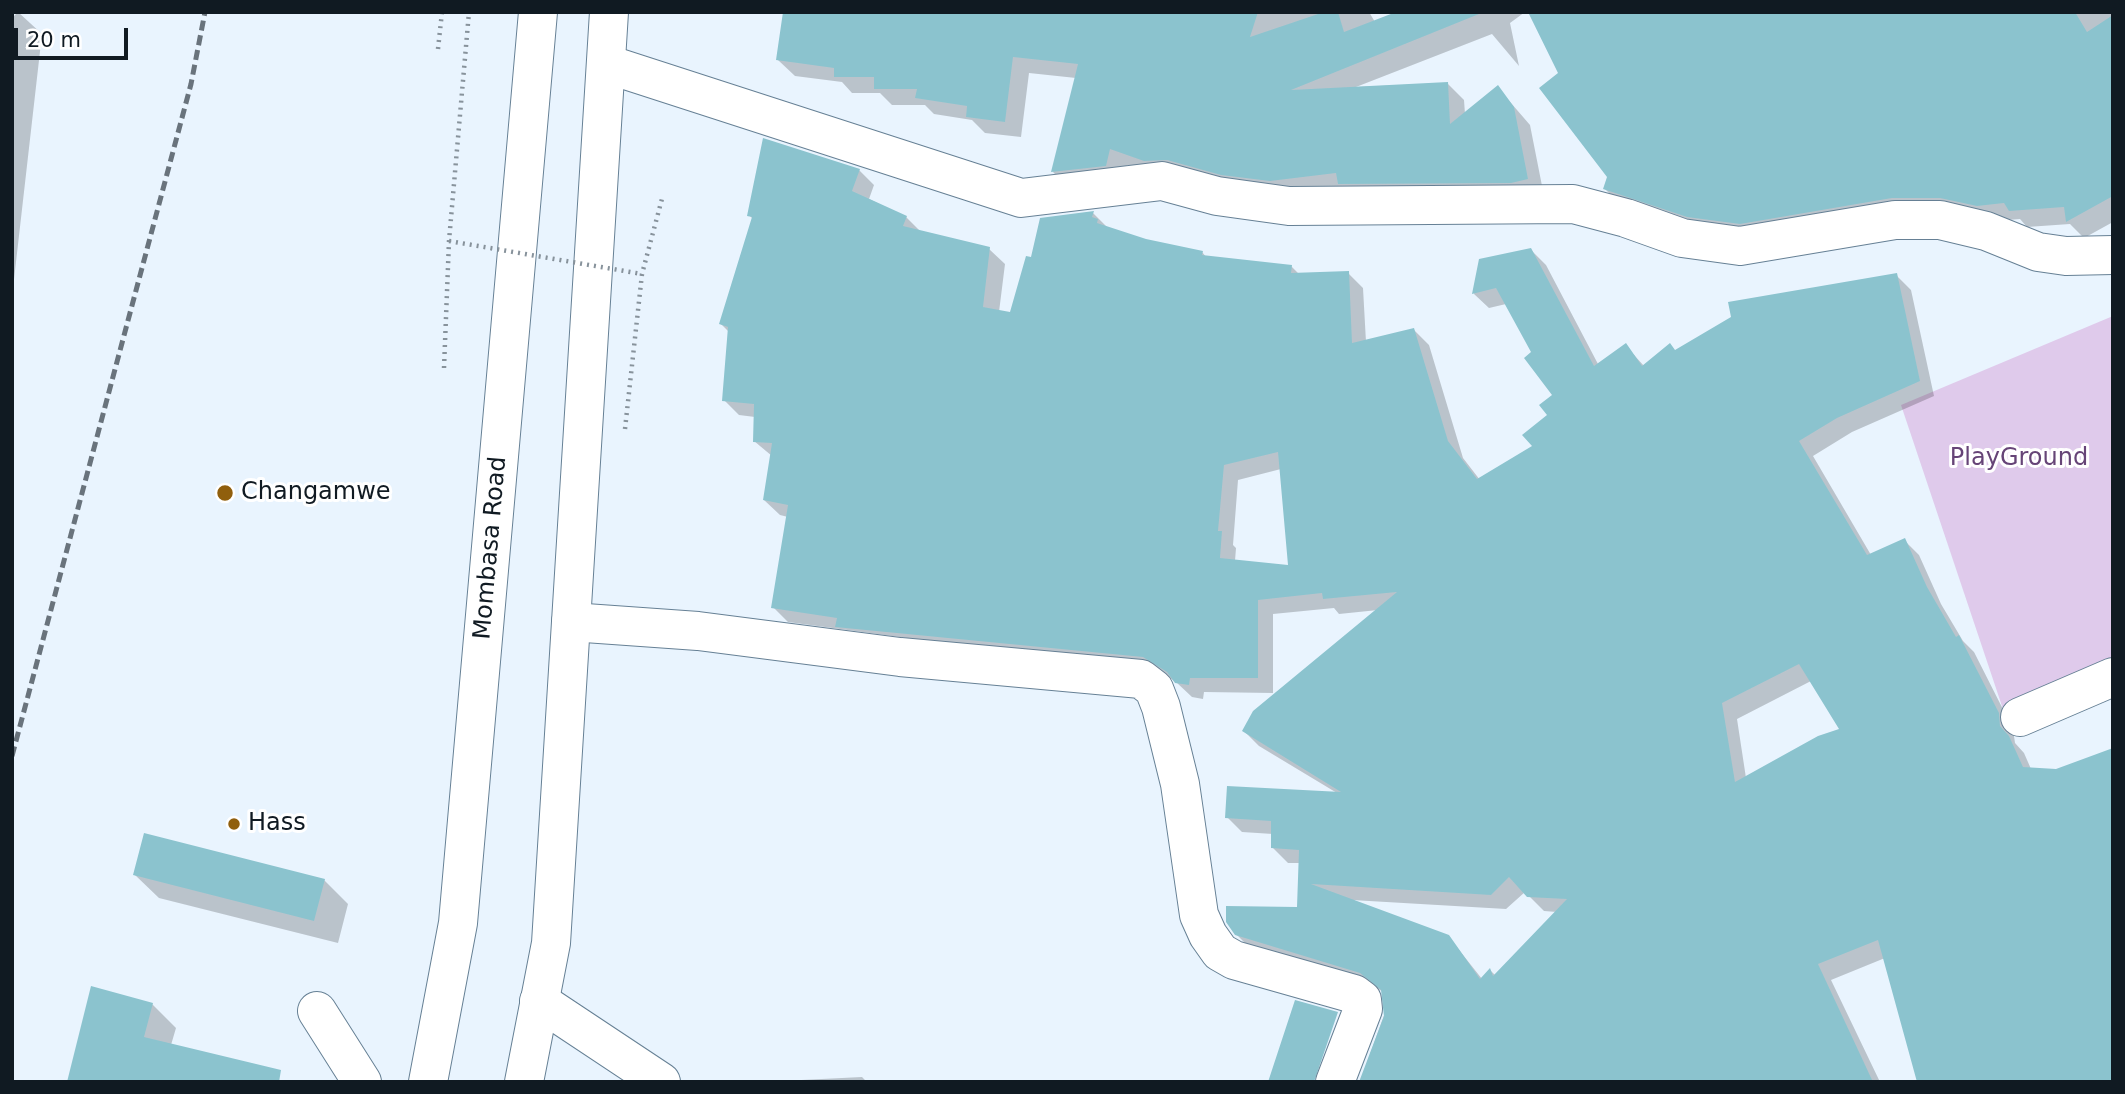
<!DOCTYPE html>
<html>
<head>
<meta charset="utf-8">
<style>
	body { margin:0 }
	#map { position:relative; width:2125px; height:1094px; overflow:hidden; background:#e9f4fe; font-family:"DejaVu Sans",sans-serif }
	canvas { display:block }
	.frame { position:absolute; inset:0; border:14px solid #101a22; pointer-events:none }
	.scale { position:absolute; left:14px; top:28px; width:114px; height:32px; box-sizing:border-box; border:4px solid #101a22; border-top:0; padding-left:9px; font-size:21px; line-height:24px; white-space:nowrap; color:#101a22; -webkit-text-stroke:5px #fff; paint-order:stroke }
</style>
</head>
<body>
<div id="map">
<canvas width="2125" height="1094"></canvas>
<div class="frame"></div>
<div class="scale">20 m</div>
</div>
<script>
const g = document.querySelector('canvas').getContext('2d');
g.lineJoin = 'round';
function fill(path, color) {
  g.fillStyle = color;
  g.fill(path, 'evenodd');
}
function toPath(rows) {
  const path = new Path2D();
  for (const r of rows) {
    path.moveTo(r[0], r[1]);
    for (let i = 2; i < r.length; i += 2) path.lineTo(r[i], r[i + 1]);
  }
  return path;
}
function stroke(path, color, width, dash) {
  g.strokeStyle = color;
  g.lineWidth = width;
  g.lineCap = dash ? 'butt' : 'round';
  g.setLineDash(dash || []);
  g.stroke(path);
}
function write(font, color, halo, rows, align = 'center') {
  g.font = font + ' "DejaVu Sans",sans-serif';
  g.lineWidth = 6;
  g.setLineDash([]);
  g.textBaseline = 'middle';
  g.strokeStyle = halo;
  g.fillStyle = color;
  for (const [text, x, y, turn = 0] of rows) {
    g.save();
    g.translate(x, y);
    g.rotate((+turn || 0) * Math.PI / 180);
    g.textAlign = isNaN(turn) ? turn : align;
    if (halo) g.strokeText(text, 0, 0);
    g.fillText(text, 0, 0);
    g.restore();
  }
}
fill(toPath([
	[2113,316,2113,686,2010,730,1901,405]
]), '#dfcaeb');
fill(toPath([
	[18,12,42,34,12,297,12,18],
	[1093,12,1369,12,1375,22,1401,12,1525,12,1510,23,1519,66,1492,34,1356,87,1447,83,1464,100,1465,114,1498,88,1530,125,1544,196,1288,197,1162,177,1127,165,1122,182,1069,188,1053,172,1076,78,1029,73,1021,137,985,133,972,120,934,114,925,105,892,105,880,93,852,93,842,82,795,76,778,60],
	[1530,12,2113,12,2113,222,2084,238,2070,224,2027,227,2020,219,1757,240,1622,206,1605,189,1609,176],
	[859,170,874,185,869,199,906,217,922,233,989,249,1005,264,999,312,1012,314,1033,259,1093,213,1108,228,1145,240,1202,252,1207,258,1291,266,1300,275,1348,273,1363,288,1366,342,1414,330,1429,345,1463,458,1480,480,1535,447,1555,395,1506,304,1489,308,1474,294,1481,260,1531,250,1546,265,1598,364,1625,345,1644,366,1675,351,1896,275,1911,290,1934,396,1852,432,1813,456,1871,555,1904,540,1919,555,1941,604,1963,641,1974,652,2013,729,2015,743,2024,753,2031,769,1885,958,1831,980,1880,1082,1360,1082,1387,1007,1383,992,1377,988,1252,950,1236,934,1299,908,1300,863,1288,863,1272,847,1273,834,1242,832,1227,817,1337,793,1259,746,1244,731,1378,610,1339,614,1334,608,1273,614,1273,693,1204,692,1203,699,1192,697,1176,682,1160,672,788,622,773,607,788,517,780,515,764,500,772,456,754,441,755,417,739,415,724,400,729,332,721,324,753,219,749,215],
	[1281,469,1290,567,1235,561,1236,548,1233,545,1238,480],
	[1811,681,1841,730,1746,778,1737,719],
	[1525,892,1544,911,1557,912,1496,976,1490,970,1482,979,1448,936,1352,900,1506,909],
	[135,875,324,880,348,904,338,943,159,898],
	[152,1004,176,1028,171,1045,68,1082],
	[862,1077,867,1082,781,1081]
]), '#0003');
fill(toPath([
	[783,12,1258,12,1250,37,1324,12,1338,12,1344,32,1396,12,1484,12,1291,90,1448,82,1450,124,1498,85,1514,107,1528,179,1511,183,1338,184,1336,173,1270,181,1221,175,1167,160,1144,161,1110,149,1106,166,1051,172,1078,64,1013,57,1005,122,966,117,967,106,915,98,917,89,874,89,874,77,834,77,834,68,776,60],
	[1528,12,2075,12,2087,32,2113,15,2113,196,2066,222,2064,207,2009,211,2004,203,1977,206,1940,198,1892,198,1740,224,1687,217,1603,189,1607,177,1539,88,1558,73],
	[763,138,860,169,852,191,907,216,903,226,990,247,983,307,1010,312,1026,256,1031,257,1040,218,1094,211,1092,217,1098,219,1097,223,1146,239,1203,251,1202,255,1292,265,1291,273,1349,271,1352,343,1414,328,1448,441,1477,479,1532,446,1522,435,1547,415,1539,405,1552,395,1524,358,1531,352,1496,288,1472,294,1479,259,1531,248,1594,366,1626,343,1642,366,1670,343,1675,350,1731,317,1728,302,1897,273,1920,381,1837,418,1799,441,1867,555,1905,538,1927,587,1956,637,1959,635,1999,713,2000,726,2009,736,2023,767,2056,769,2113,748,2113,1082,1917,1082,1878,940,1818,964,1873,1082,1359,1082,1384,1016,1381,990,1360,973,1235,935,1226,922,1226,906,1297,907,1299,850,1271,848,1271,821,1225,818,1227,786,1341,792,1242,731,1253,711,1397,592,1323,599,1322,593,1258,600,1258,678,1190,678,1189,685,1175,683,1167,672,1143,657,835,627,837,618,771,608,788,505,763,500,772,443,753,442,754,404,722,401,728,327,719,324,752,217,747,216],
	[1278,452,1288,565,1220,558,1222,531,1218,531,1224,465],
	[1799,664,1839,729,1818,736,1735,782,1722,703],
	[1509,877,1527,897,1567,899,1493,976,1490,968,1480,979,1449,935,1311,884,1491,895],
	[144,833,325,879,314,921,133,875],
	[91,986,153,1003,144,1037,281,1070,279,1082,67,1082],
	[1295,1000,1338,1012,1314,1082,1268,1082]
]), '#8bc3ce');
const minor = toPath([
	[607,64,1021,198,1162,181,1217,196,1289,206,1573,204,1626,218,1682,238,1740,246,1895,220,1940,220,1986,231,2038,252,2066,256,2113,255],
	[571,622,698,631,900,657,1141,679,1154,689,1161,707,1180,784,1199,915,1208,935,1220,952,1234,960,1354,994,1362,1000,1363,1009,1335,1082],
	[2020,717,2113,677],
	[539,1001,661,1082],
	[317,1011,362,1082]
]);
const highway = toPath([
	[428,1082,458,923,538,12],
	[524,1082,551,943,609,12]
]);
stroke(minor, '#668095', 40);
stroke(highway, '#668095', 40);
stroke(toPath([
	[438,49,442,12],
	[444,368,449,241,469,12],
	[625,429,642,274,663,195]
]), '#87929b', 4.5, [2, 5]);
stroke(minor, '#fff', 38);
stroke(highway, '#fff', 38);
stroke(toPath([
	[12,756,191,84,205,12]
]), '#69737c', 5, [10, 5]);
stroke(toPath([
	[449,241,642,274]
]), '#87929b', 4.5, [2, 5]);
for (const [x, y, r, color] of [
	[225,493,9,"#905f0d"],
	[234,824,7,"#905f0d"]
]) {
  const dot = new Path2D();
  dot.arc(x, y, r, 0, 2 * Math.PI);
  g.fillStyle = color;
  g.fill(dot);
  stroke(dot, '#fff', 2.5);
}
write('24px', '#647', '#fff', [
	["PlayGround",2019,459]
]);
write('24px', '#101a22', '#fff', [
	["Changamwe",241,493],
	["Hass",248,824]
], 'left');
write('24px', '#101a22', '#fff', [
	["Mombasa Road",491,548,-85]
]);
</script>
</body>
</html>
